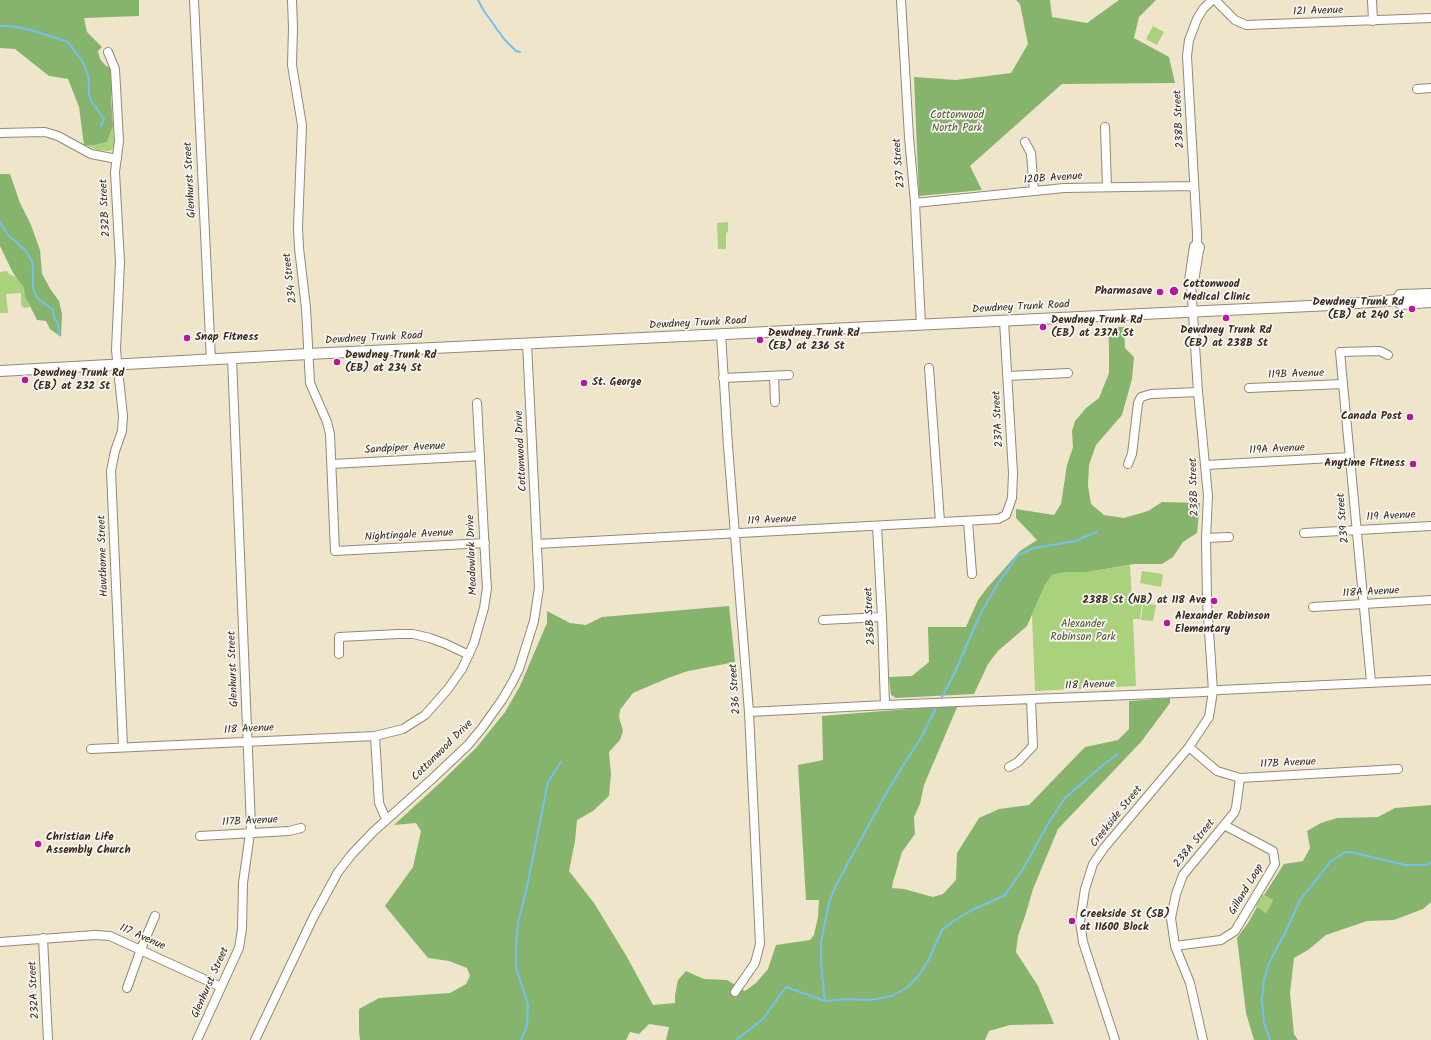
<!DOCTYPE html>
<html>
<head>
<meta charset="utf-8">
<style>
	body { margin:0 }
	canvas { display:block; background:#efe5cb }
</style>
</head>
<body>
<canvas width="1431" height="1040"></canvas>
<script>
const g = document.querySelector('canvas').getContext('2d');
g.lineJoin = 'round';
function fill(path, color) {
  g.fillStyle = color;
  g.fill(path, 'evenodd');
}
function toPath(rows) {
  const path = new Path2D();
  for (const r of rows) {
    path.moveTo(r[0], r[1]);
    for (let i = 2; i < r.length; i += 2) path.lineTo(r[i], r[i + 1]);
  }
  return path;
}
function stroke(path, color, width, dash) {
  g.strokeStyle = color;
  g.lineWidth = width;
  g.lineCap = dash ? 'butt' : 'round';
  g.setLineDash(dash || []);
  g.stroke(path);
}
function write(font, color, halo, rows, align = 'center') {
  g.font = font + ' Kalam,sans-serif';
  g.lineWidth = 3.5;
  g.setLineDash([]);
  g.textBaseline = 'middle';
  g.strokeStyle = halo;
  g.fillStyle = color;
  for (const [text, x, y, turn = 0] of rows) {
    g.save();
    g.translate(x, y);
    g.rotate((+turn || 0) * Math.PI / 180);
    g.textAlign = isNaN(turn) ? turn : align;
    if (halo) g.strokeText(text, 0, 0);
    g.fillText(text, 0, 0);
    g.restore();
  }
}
fill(toPath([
	[1153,26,1164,32,1157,45,1146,39],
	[113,126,114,144,112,150,108,151,98,150,84,145,95,145,107,142],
	[728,222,728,232,726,233,726,249,718,249,717,223],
	[7,271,9,274,16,277,24,288,30,307,24,308,21,305,21,293,6,294,8,313,0,313,0,272],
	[1130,565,1132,601,1142,603,1140,619,1133,619,1136,686,1035,691,1032,615,1045,585,1052,575,1065,572,1087,572],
	[1142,571,1163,574,1161,587,1140,583],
	[1143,603,1156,605,1153,621,1141,620],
	[1262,894,1273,900,1266,913,1255,906]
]), '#aad27d');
fill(toPath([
	[0,0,139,0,139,16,84,18,87,32,102,47,98,51,100,59,105,65,114,70,111,98,113,126,107,142,95,145,84,145,79,107,68,79,49,76,15,49,0,48],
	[1016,0,1050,0,1052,17,1087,23,1119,0,1156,0,1139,17,1134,38,1169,57,1175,83,1062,84,970,166,982,190,919,196,914,77,956,80,1011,73,1028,44,1020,4],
	[0,174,10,174,20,203,31,225,40,250,42,274,51,290,59,301,62,314,61,337,50,329,46,321,37,320,25,296,24,288,13,273,0,246],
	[1108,327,1124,327,1125,348,1134,357,1132,379,1122,415,1096,445,1089,465,1088,486,1091,504,1104,515,1124,518,1148,511,1162,502,1200,503,1197,533,1183,542,1173,557,1162,564,1134,564,1087,572,1065,572,1052,575,1045,585,1027,626,998,651,988,664,974,694,896,698,891,695,889,677,912,676,929,662,928,627,966,627,978,600,987,588,1020,551,1037,540,1016,518,1016,509,1054,515,1061,504,1067,465,1073,447,1072,431,1075,421,1086,408,1099,398,1109,373,1109,349],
	[729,606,735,662,688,671,668,678,633,693,620,710,619,717,623,731,620,740,609,752,611,774,609,796,593,811,577,820,575,841,569,871,594,903,627,957,653,1005,675,1003,675,995,678,980,686,971,704,979,727,980,745,991,756,983,768,969,776,945,810,940,814,935,818,917,819,900,806,900,798,765,823,760,822,716,958,705,924,785,920,804,914,817,915,834,902,852,893,882,892,888,904,889,933,897,943,894,956,880,957,853,979,818,999,809,1029,805,1085,747,1118,740,1129,729,1129,701,1170,698,1170,703,1141,742,1058,829,1033,889,1026,913,1018,936,1016,952,1038,986,1054,1024,1010,1025,989,1031,985,1040,666,1040,669,1027,649,1024,639,1034,630,1032,626,1040,360,1040,359,1031,359,1009,379,998,450,993,466,984,470,976,467,968,449,961,428,958,385,906,413,867,421,831,416,823,394,825,442,781,476,748,505,712,520,686,547,623,547,611,570,623,586,625,602,617],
	[1431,805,1431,902,1423,909,1394,920,1367,921,1326,935,1308,950,1294,958,1290,993,1294,1034,1298,1040,1254,1040,1246,1013,1237,938,1248,923,1257,907,1266,913,1273,900,1264,895,1284,864,1303,861,1310,848,1307,831,1321,823,1337,818,1378,817,1395,808]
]), '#87b46c');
stroke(toPath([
	[478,0,484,11,504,39,516,51,520,52],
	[0,26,12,26,34,31,68,42,83,62,88,75,89,86,89,94,92,102,104,119,101,126],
	[0,222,8,235,25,250,32,261,33,268,33,288,37,298,53,310,54,317,58,324,59,335],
	[942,697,952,678,981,613,998,583,1018,555,1034,548,1075,541,1097,532],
	[825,1001,821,963,821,942,829,903,835,887,885,795,902,767,921,738,936,708],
	[521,1040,527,1026,528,1004,516,968,516,945,518,923,527,887,548,782,561,762],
	[736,1040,763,1019,786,987,825,1001,847,999,870,1000,892,996,908,987,919,975,928,961,942,930,955,920,972,910,1005,895,1024,867,1048,824,1065,798,1103,765,1118,754],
	[1270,1040,1264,1023,1262,1001,1264,980,1269,963,1285,933,1300,900,1331,861,1346,852,1351,852,1405,865,1426,865,1431,862]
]), '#74c1ee', 2);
const minor = toPath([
	[194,0,211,360],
	[292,0,293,28,292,65,302,125,298,227,299,248,306,308,310,383,327,422,330,434,335,551,485,543],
	[901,0,909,137,915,203,921,325],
	[1215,0,1235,20,1246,25,1431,18],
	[1372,0,1373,21],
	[108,52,115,69,119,141,115,172,120,262,116,350,123,416,122,431,115,451,111,471,123,747],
	[1417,89,1431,88],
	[1105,127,1107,187],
	[0,133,45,132,58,136,91,154,117,159],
	[1025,142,1031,153,1034,191],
	[915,203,1064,188,1194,186],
	[1191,283,1194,281,1199,251,1200,247,1197,244],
	[721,334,728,446,749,712,760,944,755,963,735,992],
	[929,368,940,522],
	[774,376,775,402],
	[1008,376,1068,373],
	[723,378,789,375],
	[1249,388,1343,384],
	[332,464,480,456],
	[1128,464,1132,454,1138,403,1141,397,1151,394,1198,392],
	[1206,465,1350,457],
	[968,521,972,574],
	[877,526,882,617,885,705],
	[1304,533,1431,526],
	[1206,538,1229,537],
	[537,544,998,519,1006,515,1012,498,1013,473,1004,321],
	[1313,607,1431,600],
	[823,620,882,617],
	[339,654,339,637,398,634,413,634,430,638,446,644,469,655],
	[1371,682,1340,352,1380,351,1388,355],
	[749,712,885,705,1204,692,1220,690,1431,680],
	[375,736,379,803,386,819],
	[1189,747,1217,771,1240,778,1398,769],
	[91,749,375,736,403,729,425,715,448,689,462,669,474,643,484,608,487,588,486,573,477,403],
	[1009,767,1018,762,1033,746,1031,699],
	[200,836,289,831,301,828],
	[43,938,48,1040],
	[0,942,95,935,110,936,221,987],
	[1175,946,1221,940,1235,931,1275,864,1273,851,1224,825],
	[127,988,141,949,155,916],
	[197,1040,239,948,242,929,243,883,251,826,232,358],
	[255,1040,313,918,338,872,352,854,373,832,432,779,468,745,482,728,502,700,513,681,519,669,534,621,539,588,527,343],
	[1115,1040,1083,942,1080,922,1085,889,1093,864,1104,848,1189,747,1209,717,1213,691,1207,601,1206,538,1208,496,1198,392,1191,283,1189,281,1194,246,1197,244,1197,233,1187,56,1189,40,1197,19,1203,9,1212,0],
	[1203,1040,1190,983,1175,946,1171,918,1176,894,1183,875,1234,813,1236,808,1240,778]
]);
const major = toPath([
	[1397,300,1400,295,1431,294],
	[0,371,308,354,1331,305,1397,300,1401,304,1431,302]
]);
stroke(minor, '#958874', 10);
stroke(major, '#958874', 12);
stroke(minor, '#fff', 8);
stroke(major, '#fff', 10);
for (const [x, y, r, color] of [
	[1174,291,5,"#b5179e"],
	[1160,292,4,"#b5179e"],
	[1412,309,4,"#b5179e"],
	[1226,318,4,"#b5179e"],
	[1043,327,4,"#b5179e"],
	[187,338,4,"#b5179e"],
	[760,340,4,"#b5179e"],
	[337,362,4,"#b5179e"],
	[25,380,4,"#b5179e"],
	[584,383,4,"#b5179e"],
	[1410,417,4,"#b5179e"],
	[1413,464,4,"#b5179e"],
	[1214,601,4,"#b5179e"],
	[1167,623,4,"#b5179e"],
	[38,844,4,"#b5179e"],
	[1072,921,4,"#b5179e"]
]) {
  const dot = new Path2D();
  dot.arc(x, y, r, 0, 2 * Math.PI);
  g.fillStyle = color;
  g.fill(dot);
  stroke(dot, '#f6f6f2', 1.5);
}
write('11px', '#3b2a1e', '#f6f6f2', [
	["121 Avenue",1318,12,-2],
	["238B Street",1180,119,-93],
	["237 Street",900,163,-95],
	["120B Avenue",1053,179,-4],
	["Glenhurst Street",191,180,-93],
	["232B Street",106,208,-93],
	["234 Street",291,278,-97],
	["Dewdney Trunk Road",1021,308,-3],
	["Dewdney Trunk Road",698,324,-3],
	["Dewdney Trunk Road",374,339,-3],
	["119B Avenue",1296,375,-2],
	["237A Street",999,419,-93],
	["Sandpiper Avenue",405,449,-3],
	["119A Avenue",1277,450,-3],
	["Cottonwood Drive",522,451,-93],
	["238B Street",1195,487,-92],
	["119 Avenue",1391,517,-3],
	["239 Street",1344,518,-95],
	["119 Avenue",772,521,-3],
	["Nightingale Avenue",409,536,-3],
	["Meadowlark Drive",473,555,-92],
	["Hawthorne Street",104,556,-92],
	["118A Avenue",1371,593,-3],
	["236B Street",871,616,-93],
	["Glenhurst Street",234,669,-92],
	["118 Avenue",1090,686,-2],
	["236 Street",736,689,-94],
	["118 Avenue",249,730,-3],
	["Cottonwood Drive",443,751,-45],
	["117B Avenue",1288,764,-3],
	["Creekside Street",1117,817,-51],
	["117B Avenue",250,822,-3],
	["238A Street",1195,844,-51],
	["Gilland Loop",1247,890,-59],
	["117 Avenue",142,938,24],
	["Glenhurst Street",211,983,-66],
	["232A Street",35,990,-93]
]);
write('11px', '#575436', '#f6f6f2', [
	["Cottonwood",957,116],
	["North Park",957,129],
	["Alexander",1083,625],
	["Robinson Park",1083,638]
]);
write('bold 11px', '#3b2a1e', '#f6f6f2', [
	["Cottonwood",1183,285],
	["Medical Clinic",1183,298],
	["Pharmasave",1152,292,"right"],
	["Dewdney Trunk Rd",1404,303,"right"],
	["(EB) at 240 St",1404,316,"right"],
	["Dewdney Trunk Rd",1051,321],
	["(EB) at 237A St",1051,334],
	["Dewdney Trunk Rd",1226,331,"center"],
	["(EB) at 238B St",1226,344,"center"],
	["Dewdney Trunk Rd",768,334],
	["(EB) at 236 St",768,347],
	["Snap Fitness",195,338],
	["Dewdney Trunk Rd",345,356],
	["(EB) at 234 St",345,369],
	["Dewdney Trunk Rd",33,374],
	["(EB) at 232 St",33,387],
	["St. George",592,383],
	["Canada Post",1402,417,"right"],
	["Anytime Fitness",1405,464,"right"],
	["238B St (NB) at 118 Ave",1206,601,"right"],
	["Alexander Robinson",1175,617],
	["Elementary",1175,630],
	["Christian Life",46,838],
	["Assembly Church",46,851],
	["Creekside St (SB)",1080,915],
	["at 11600 Block",1080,928]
], 'left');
</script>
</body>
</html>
